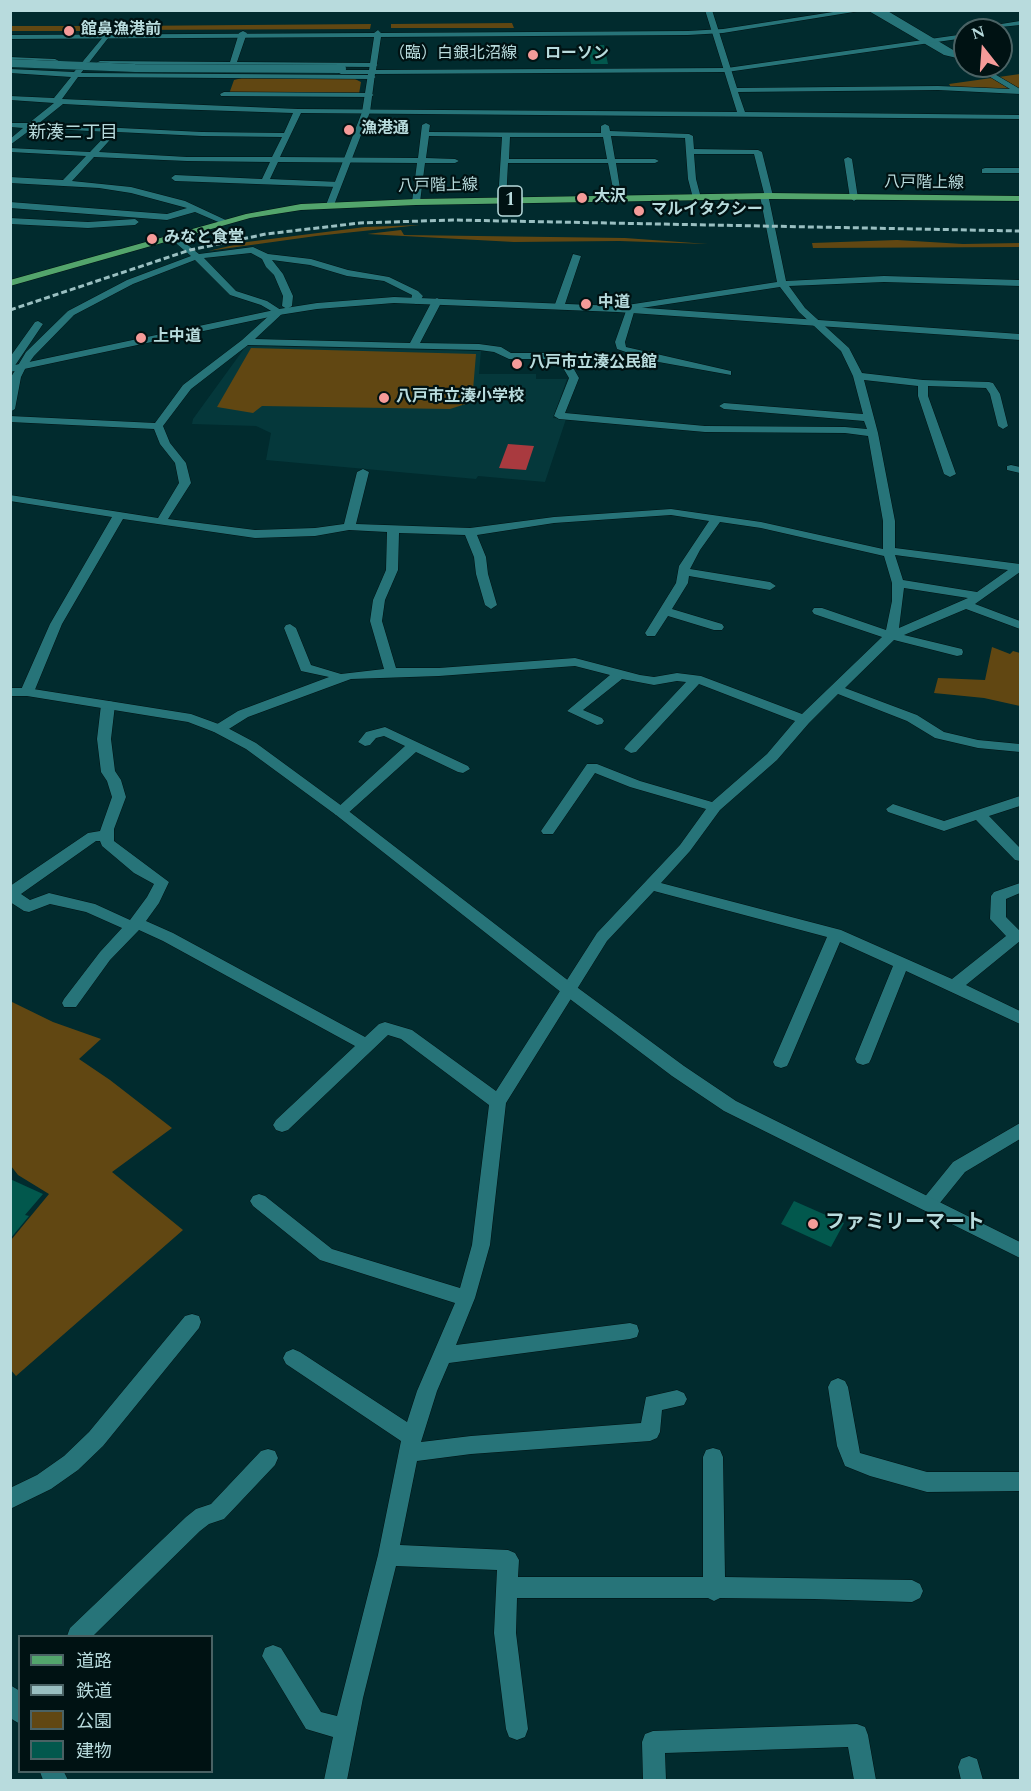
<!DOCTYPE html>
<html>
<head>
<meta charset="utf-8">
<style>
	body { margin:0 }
	#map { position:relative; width:1031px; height:1791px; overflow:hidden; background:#012b2e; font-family:Spectral,"Noto Sans JP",serif }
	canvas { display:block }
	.frame { position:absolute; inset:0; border:12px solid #b8dbdd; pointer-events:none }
	.legend { position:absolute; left:18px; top:1635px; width:195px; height:138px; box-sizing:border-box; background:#001213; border:2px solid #4a6264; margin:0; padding:8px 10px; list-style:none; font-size:18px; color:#b8dbdd }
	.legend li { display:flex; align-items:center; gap:12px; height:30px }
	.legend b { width:30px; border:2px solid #4a6264 }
	.north { position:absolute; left:953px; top:18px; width:60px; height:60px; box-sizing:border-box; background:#001213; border:2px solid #4a6264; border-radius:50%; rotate:343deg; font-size:16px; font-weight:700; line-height:24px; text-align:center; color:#b8dbdd }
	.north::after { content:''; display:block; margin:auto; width:21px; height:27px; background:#f59b99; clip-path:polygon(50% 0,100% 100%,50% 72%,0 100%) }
</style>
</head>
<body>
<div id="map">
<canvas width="1031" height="1791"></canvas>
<div class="frame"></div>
<ul class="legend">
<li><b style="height:8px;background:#53a56c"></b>道路</li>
<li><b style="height:8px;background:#9abfc1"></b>鉄道</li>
<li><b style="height:16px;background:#614712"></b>公園</li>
<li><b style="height:16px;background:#02584d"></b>建物</li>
</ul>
<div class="north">N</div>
</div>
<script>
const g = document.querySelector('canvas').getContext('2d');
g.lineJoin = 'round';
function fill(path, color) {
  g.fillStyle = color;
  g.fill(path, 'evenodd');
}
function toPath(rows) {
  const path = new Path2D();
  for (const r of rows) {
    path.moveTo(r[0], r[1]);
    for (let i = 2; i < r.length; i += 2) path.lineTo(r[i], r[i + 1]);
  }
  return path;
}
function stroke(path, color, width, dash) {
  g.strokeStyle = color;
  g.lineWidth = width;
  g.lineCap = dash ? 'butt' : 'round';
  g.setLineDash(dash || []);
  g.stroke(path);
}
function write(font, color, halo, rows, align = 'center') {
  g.font = font + ' Spectral,"Noto Sans JP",serif';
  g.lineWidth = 4.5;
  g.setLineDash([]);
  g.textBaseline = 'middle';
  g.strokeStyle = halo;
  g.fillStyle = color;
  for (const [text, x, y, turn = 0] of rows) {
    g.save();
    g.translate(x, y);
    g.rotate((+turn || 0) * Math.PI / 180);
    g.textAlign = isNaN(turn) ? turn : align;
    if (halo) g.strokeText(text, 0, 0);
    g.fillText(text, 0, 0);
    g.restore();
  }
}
fill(toPath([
	[246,346,481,351,479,374,536,374,536,379,567,379,553,418,566,419,545,482,478,476,476,479,266,460,271,433,256,426,192,424,193,419]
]), '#05383b');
fill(toPath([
	[512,23,514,28,391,28,391,24],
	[371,24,370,29,119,30,121,26],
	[11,26,103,26,98,31,11,31],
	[1020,74,1020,91,951,87,949,84],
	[242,78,355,79,361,82,359,94,229,94,234,80],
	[420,225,316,236,208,251,247,242,365,227],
	[401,230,404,235,625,238,708,244,619,241,514,242,367,234],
	[897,240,963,244,1020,243,1020,247,813,248,812,243],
	[251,348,476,354,472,402,450,409,262,406,253,413,217,407],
	[992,647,1010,654,1013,651,1020,653,1020,706,984,698,934,693,938,678,985,680],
	[10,1001,53,1022,101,1039,79,1059,110,1080,172,1128,112,1172,183,1230,16,1376,10,1369,11,1240,49,1194,18,1175,11,1166]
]), '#614712');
fill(toPath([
	[508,444,534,446,526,470,499,468]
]), '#a93a3f');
fill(toPath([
	[588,45,604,45,608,64,591,64],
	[10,1179,43,1194,25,1215,29,1216,10,1239],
	[794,1201,844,1223,831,1247,781,1224]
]), '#02584d');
const minor = toPath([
	[705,10,712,10,737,88,938,86,1010,89,972,66,981,66,1020,89,1020,94,938,90,738,92,745,112,1020,115,1020,119,301,113,280,157,418,158,422,125,426,123,430,125,429,132,601,133,601,126,605,124,609,126,610,131,689,134,693,136,694,149,758,150,762,152,773,196,769,199,786,281,884,276,1020,280,1020,286,884,282,789,286,805,308,849,348,862,373,923,380,989,382,993,383,1000,394,1008,426,1003,429,998,426,990,394,986,388,928,386,928,396,956,474,950,477,944,474,918,396,918,386,864,380,878,433,895,521,895,548,1020,564,1020,572,975,604,1020,621,1020,629,966,609,904,635,962,649,963,652,962,655,957,656,894,640,845,688,917,715,944,732,978,740,1020,744,1020,752,978,748,935,738,907,721,838,694,809,723,777,760,720,810,690,851,661,883,841,930,952,979,1006,936,990,919,991,896,994,892,1020,883,1020,893,1006,899,1006,917,1020,931,1020,941,966,985,1020,1011,1020,1024,906,971,871,1059,869,1063,863,1065,857,1063,855,1059,893,966,840,942,789,1062,787,1066,781,1068,775,1066,773,1062,827,937,654,891,607,941,506,1103,490,1245,475,1298,456,1345,630,1323,637,1325,639,1331,637,1337,630,1339,449,1363,437,1391,421,1442,471,1436,641,1423,646,1397,677,1390,684,1393,687,1399,684,1405,662,1410,660,1432,657,1438,650,1441,471,1454,417,1461,400,1545,508,1550,515,1553,519,1560,518,1577,703,1577,703,1457,706,1450,713,1448,720,1450,723,1457,725,1577,912,1580,920,1584,923,1591,920,1598,912,1602,814,1599,720,1598,714,1601,708,1598,517,1598,516,1633,528,1729,525,1737,517,1740,509,1737,506,1729,494,1633,497,1570,396,1566,363,1698,347,1780,324,1780,333,1737,306,1729,262,1656,265,1648,273,1645,281,1648,321,1712,337,1716,378,1555,401,1441,286,1364,283,1358,286,1352,293,1349,300,1352,407,1422,417,1391,455,1303,320,1260,253,1206,250,1201,253,1196,259,1194,265,1196,332,1249,460,1288,472,1245,489,1105,401,1039,388,1035,288,1130,282,1132,276,1130,273,1125,276,1120,355,1046,163,941,139,930,110,960,76,1007,64,1007,62,1003,64,999,100,952,122,928,86,912,50,904,29,912,24,911,10,902,10,886,88,833,100,831,112,797,107,781,101,772,97,739,101,705,108,701,113,702,115,705,111,739,115,771,121,780,126,797,114,829,114,841,169,882,159,903,146,921,173,933,365,1037,379,1024,385,1022,412,1030,496,1091,597,933,680,845,706,809,630,787,595,773,553,834,543,834,541,831,543,828,587,764,597,764,640,781,712,802,767,754,795,721,699,684,636,752,631,753,624,749,626,746,686,682,677,681,654,685,622,679,583,710,602,718,604,721,602,724,597,725,567,711,610,675,575,666,439,676,351,679,248,717,224,732,214,732,212,729,214,726,238,711,329,677,301,671,284,628,286,625,290,624,296,628,311,665,341,674,384,669,370,621,373,600,386,570,387,532,349,530,315,536,255,538,123,519,62,624,34,692,32,695,22,695,20,692,50,624,112,517,10,501,10,495,158,518,179,483,175,463,160,444,154,429,10,422,10,416,155,423,183,385,242,340,273,312,261,305,230,295,195,260,133,284,74,315,34,356,26,367,21,377,15,409,10,412,11,377,26,352,68,311,127,280,191,256,171,239,171,235,174,234,199,254,253,247,268,254,311,259,348,270,389,277,418,291,423,296,419,303,416,304,411,301,412,295,384,281,347,276,310,265,272,260,283,274,293,296,292,306,287,309,282,306,283,296,274,275,266,267,262,259,251,253,204,258,236,291,267,301,284,312,255,339,410,343,432,301,437,298,442,301,420,343,479,344,501,347,511,353,556,353,567,357,579,378,565,413,705,426,845,427,867,429,864,421,724,409,719,406,724,403,863,414,853,376,841,351,799,312,780,287,635,309,625,342,626,347,731,371,731,375,653,361,617,349,615,342,626,311,614,311,614,307,777,282,760,196,764,193,754,154,694,154,696,179,701,198,697,201,693,198,688,179,685,138,611,136,615,159,655,159,659,161,655,163,616,163,622,201,615,199,608,163,508,163,506,201,502,204,498,201,502,137,429,136,426,158,455,159,459,161,455,163,425,163,420,202,416,205,412,202,417,163,278,162,270,179,340,182,341,184,337,187,175,181,171,178,175,175,262,179,270,162,187,161,94,157,72,181,131,187,185,201,230,222,223,224,195,212,167,220,10,208,10,202,167,214,187,208,131,193,99,188,10,183,10,177,63,180,86,156,10,152,10,148,90,152,109,132,33,128,10,145,10,139,23,128,10,127,10,123,29,123,54,103,10,100,10,96,54,98,71,77,10,73,10,69,74,72,108,31,112,33,81,73,372,75,376,77,372,79,78,77,62,99,298,109,737,112,705,10],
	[63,104,139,108,293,113,284,133,202,132,38,124,63,104],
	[117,132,202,136,282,137,272,157,187,157,99,152,117,132],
	[510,137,603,137,607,159,509,159,510,137],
	[248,345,479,350,494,352,509,359,554,359,559,361,569,378,554,416,559,419,705,432,845,433,868,436,883,521,883,549,761,522,671,509,554,517,470,528,356,524,369,472,363,469,357,472,344,524,315,528,255,530,168,519,191,483,186,463,170,443,163,426,191,389,248,345],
	[671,515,709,521,679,566,676,583,645,633,647,636,655,636,668,616,714,630,722,630,724,627,722,624,672,609,688,583,689,576,770,590,776,586,770,582,690,569,700,550,720,522,761,528,884,556,892,583,892,601,886,630,822,608,814,608,812,611,814,614,882,637,802,714,701,676,677,673,654,677,640,675,575,658,439,668,396,668,382,621,385,600,398,570,399,533,465,535,474,557,476,574,485,605,491,609,497,605,488,574,486,557,477,535,554,523,671,515],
	[895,555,1008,570,977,592,903,580,895,555],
	[904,588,968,598,899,628,904,588],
	[96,841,100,841,102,846,134,873,154,884,147,897,130,920,95,904,49,893,30,900,21,894,96,841],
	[867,10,886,10,965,57,961,59,944,55,867,10],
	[243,31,247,33,237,62,374,63,378,65,374,67,100,65,96,63,100,61,230,62,239,33,243,31],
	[10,57,55,59,59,61,55,63,10,61,10,57],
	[224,92,370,93,374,95,370,97,221,96,220,94,224,92],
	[848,157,852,159,858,198,854,201,850,198,844,159,848,157],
	[985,168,1020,168,1020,173,982,173,982,169,985,168],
	[10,218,88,222,135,219,139,222,135,225,88,228,10,224,10,218],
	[573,254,581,256,564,307,556,309,554,307,573,254],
	[38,321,43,324,14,367,10,368,10,357,35,322,38,321],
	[1011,465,1020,467,1020,473,1007,470,1007,466,1011,465],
	[385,727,468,766,470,769,463,773,458,772,416,752,346,815,336,815,334,812,336,809,405,746,384,736,376,738,370,745,365,746,358,742,366,732,385,727],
	[1020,796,1020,806,989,816,1020,848,1020,861,1015,860,976,820,944,831,888,812,886,809,893,804,944,821,1020,796],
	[1020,1123,1020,1139,965,1172,935,1209,929,1211,923,1209,920,1204,923,1199,953,1162,1020,1123],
	[192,1314,199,1316,201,1322,199,1328,103,1446,78,1470,51,1489,10,1509,10,1488,37,1475,64,1456,89,1432,185,1316,192,1314],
	[838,1378,845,1381,848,1387,860,1453,927,1472,1020,1472,1020,1491,927,1492,870,1476,845,1466,837,1446,828,1387,831,1381,838,1378],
	[268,1449,275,1451,278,1458,275,1465,224,1519,209,1524,200,1531,93,1636,67,1636,70,1628,186,1517,196,1509,211,1504,261,1451,268,1449],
	[10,1685,20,1691,20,1724,10,1718,10,1685],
	[857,1724,865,1727,868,1735,876,1780,854,1780,848,1747,665,1753,666,1780,643,1780,642,1742,645,1734,653,1731,857,1724],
	[969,1756,977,1759,983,1780,961,1780,958,1767,961,1759,969,1756],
	[40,1772,64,1772,68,1780,43,1780,40,1772]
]);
const tertiary = toPath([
	[846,10,866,10,723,33,688,35,381,37,376,70,727,68,965,34,965,38,727,72,375,74,370,112,334,205,330,208,326,205,362,112,368,74,341,74,337,72,341,70,369,70,374,37,10,39,10,35,374,33,378,30,381,33,688,31,723,29,846,10],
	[1020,21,1020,25,972,30,976,28,1020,21],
	[394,297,617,306,1020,334,1020,340,617,312,394,303,317,309,279,315,10,372,10,366,279,309,317,303,394,297],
	[10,688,27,688,191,714,224,726,256,743,346,809,574,985,684,1066,736,1101,1020,1242,1020,1258,724,1111,672,1076,562,993,336,815,246,749,214,732,188,722,27,696,10,696,10,688]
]);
const primary = toPath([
	[769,193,1020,196,1020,201,769,199,416,205,301,210,250,218,10,286,10,280,246,214,301,204,416,199,769,193]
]);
stroke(minor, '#001213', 1);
stroke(tertiary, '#001213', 1);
stroke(primary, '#001213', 1);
fill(minor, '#277479');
fill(tertiary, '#277479');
fill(primary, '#53a56c');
stroke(toPath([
	[10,310,190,250,266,234,360,223,453,220,1020,231]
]), '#9abfc1', 3, [6, 3]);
const tertiaryBridge = toPath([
	[10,63,135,68,342,69]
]);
stroke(tertiaryBridge, '#001213', 8, []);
stroke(tertiaryBridge, '#277479', 8);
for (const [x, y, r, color] of [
	[69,31,6,"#f59b99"],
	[533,55,6,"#f59b99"],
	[349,130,6,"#f59b99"],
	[582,198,6,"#f59b99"],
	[639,211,6,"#f59b99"],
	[152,239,6,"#f59b99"],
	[586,304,6,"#f59b99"],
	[141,338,6,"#f59b99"],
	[517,364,6,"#f59b99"],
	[384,398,6,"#f59b99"],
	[813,1224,6,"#f59b99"]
]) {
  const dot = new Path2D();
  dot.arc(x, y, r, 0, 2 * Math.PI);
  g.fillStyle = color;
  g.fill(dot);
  stroke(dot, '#001213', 2);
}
write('bold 16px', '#b8dbdd', '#001213', [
	["館鼻漁港前",81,31],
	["ローソン",545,55],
	["漁港通",361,130],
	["大沢",594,198],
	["マルイタクシー",651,211],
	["みなと食堂",164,239],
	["中道",598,304],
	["上中道",153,338],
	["八戸市立湊公民館",529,364],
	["八戸市立湊小学校",396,398]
], 'left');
write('16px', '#b8dbdd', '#001213', [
	["（臨）白銀北沼線",453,55],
	["八戸階上線",924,184,1],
	["八戸階上線",438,187,-1]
]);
write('18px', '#b8dbdd', '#001213', [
	["新湊二丁目",73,134]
]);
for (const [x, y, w] of [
	[510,201,24]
]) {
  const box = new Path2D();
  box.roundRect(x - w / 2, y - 15, w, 30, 4.5);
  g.fillStyle = '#001213';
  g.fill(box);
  stroke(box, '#b8dbdd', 1.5);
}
write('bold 18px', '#b8dbdd', null, [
	["1",510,201]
]);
write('bold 20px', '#b8dbdd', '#001213', [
	["ファミリーマート",825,1224]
], 'left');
</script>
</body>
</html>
